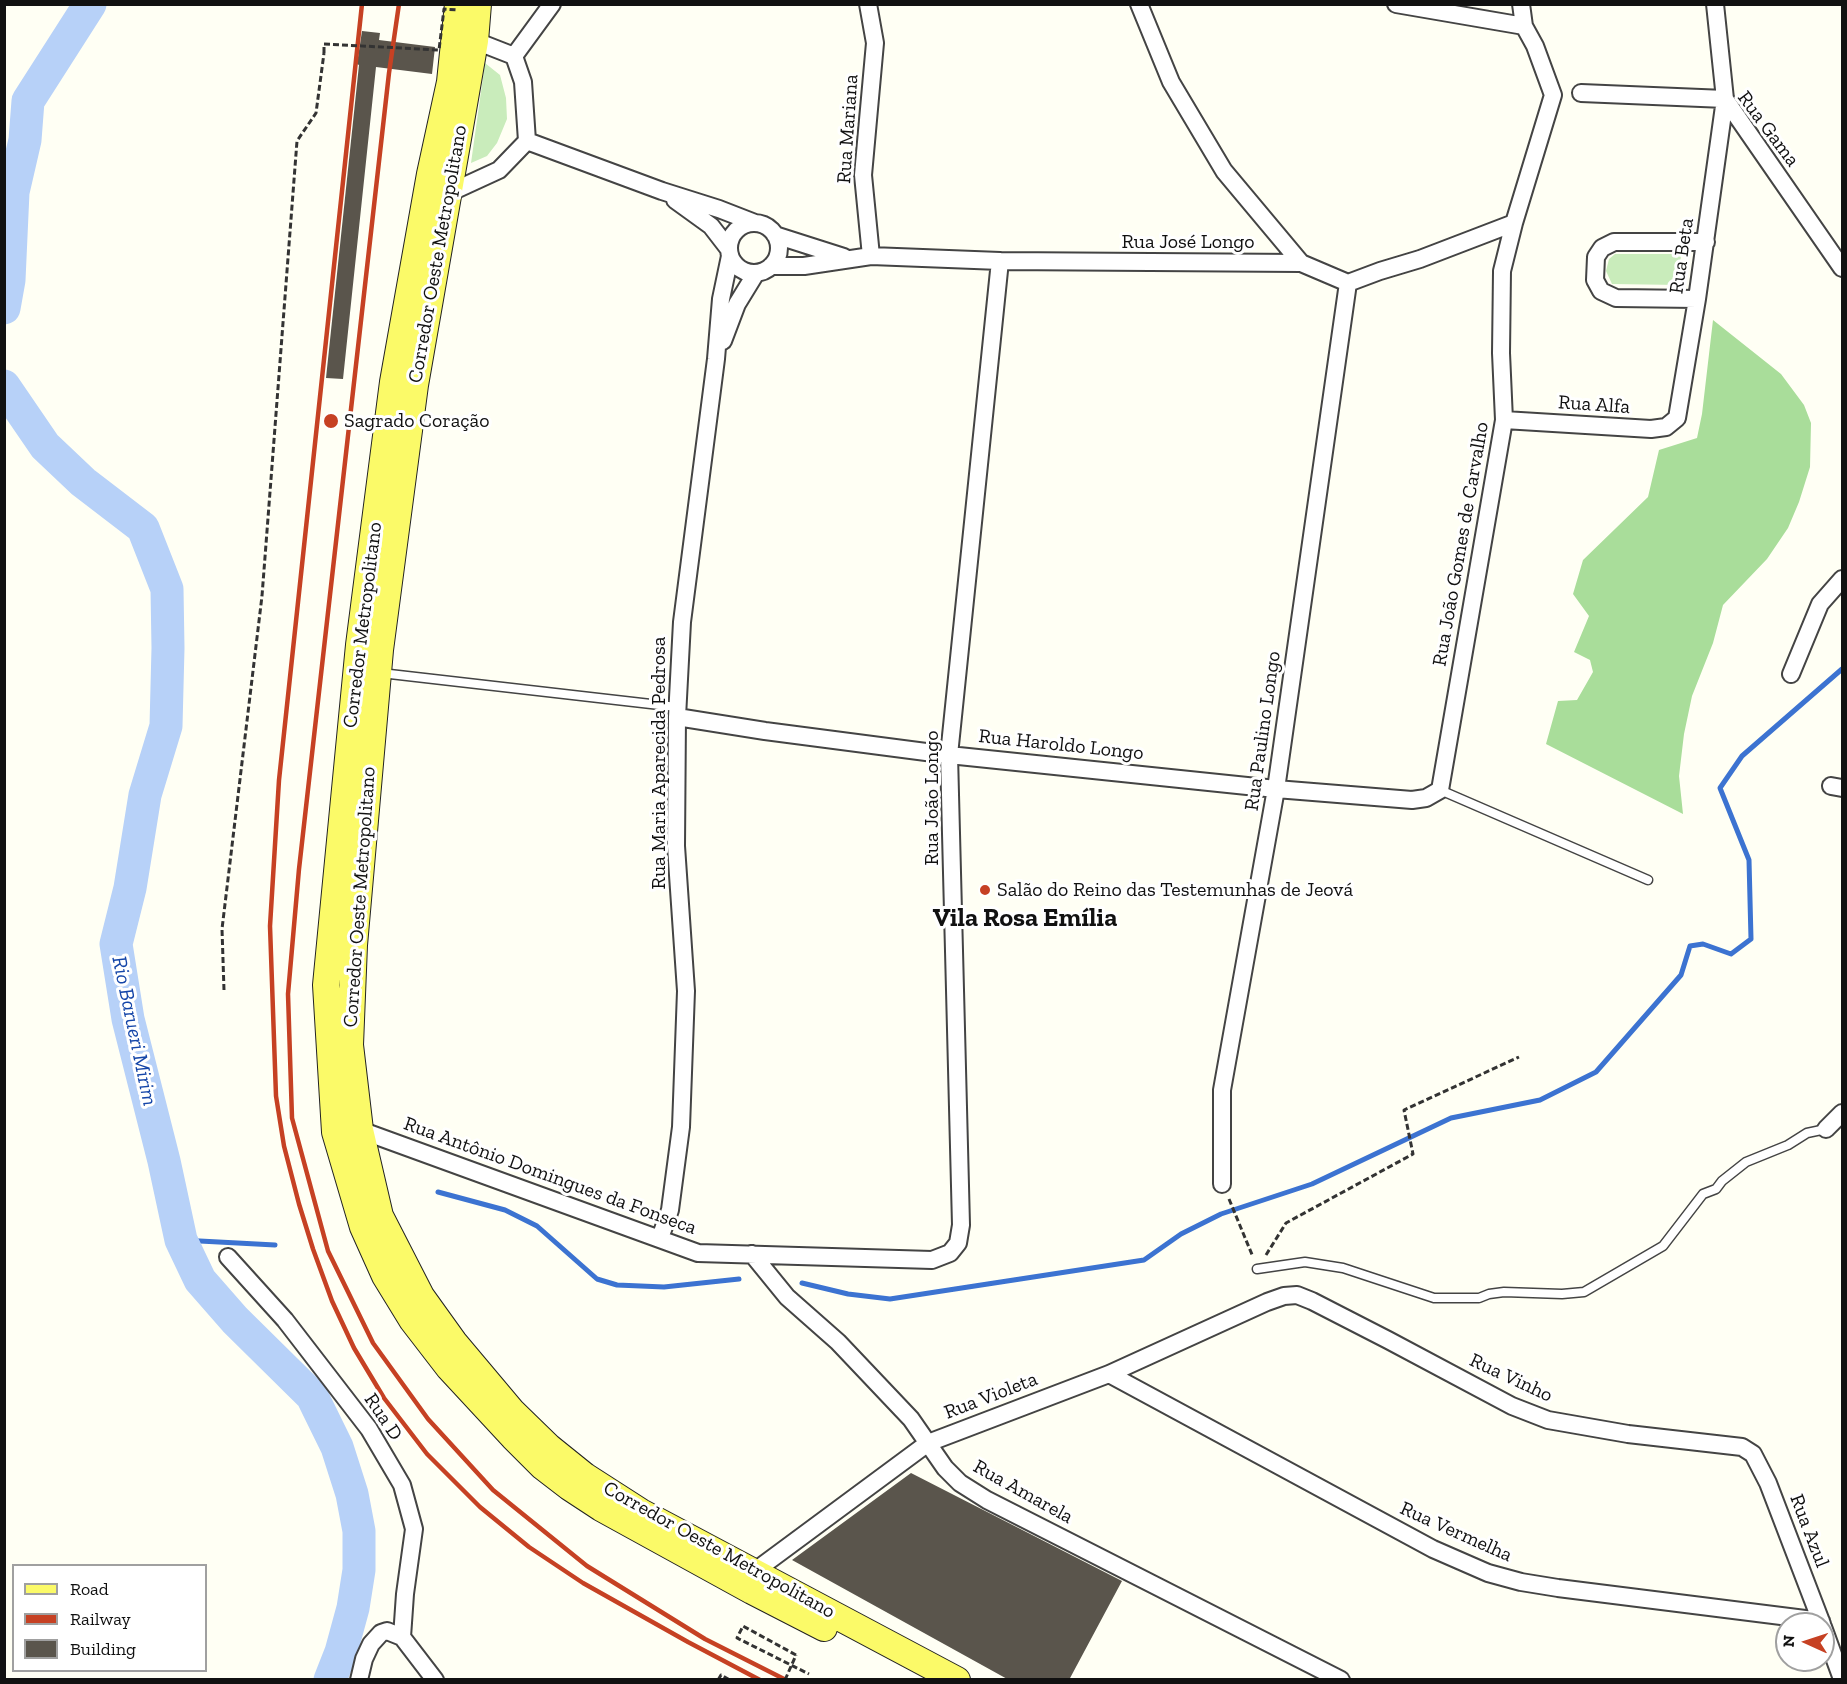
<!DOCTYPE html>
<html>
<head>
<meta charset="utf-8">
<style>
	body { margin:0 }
	#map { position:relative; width:1847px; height:1684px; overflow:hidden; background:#fffff4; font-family:"Zilla Slab",serif }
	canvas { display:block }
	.frame { position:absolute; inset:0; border:6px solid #111; pointer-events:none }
	.legend { position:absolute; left:12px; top:1564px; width:195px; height:108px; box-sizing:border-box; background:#fff; border:2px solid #a0a0a0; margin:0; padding:8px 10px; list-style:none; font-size:18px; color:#111 }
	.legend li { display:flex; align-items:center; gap:12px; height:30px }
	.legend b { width:30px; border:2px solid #a0a0a0 }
	.north { position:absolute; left:1775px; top:1612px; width:60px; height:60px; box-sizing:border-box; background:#fff; border:2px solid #a0a0a0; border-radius:50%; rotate:273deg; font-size:16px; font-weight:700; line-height:24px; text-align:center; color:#111 }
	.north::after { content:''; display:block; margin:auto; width:21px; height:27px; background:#c64123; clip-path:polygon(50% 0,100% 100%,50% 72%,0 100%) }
</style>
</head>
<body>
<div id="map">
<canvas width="1847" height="1684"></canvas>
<div class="frame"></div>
<ul class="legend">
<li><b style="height:8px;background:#fbfa68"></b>Road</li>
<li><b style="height:8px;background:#c64123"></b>Railway</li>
<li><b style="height:16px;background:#5a554c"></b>Building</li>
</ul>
<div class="north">N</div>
</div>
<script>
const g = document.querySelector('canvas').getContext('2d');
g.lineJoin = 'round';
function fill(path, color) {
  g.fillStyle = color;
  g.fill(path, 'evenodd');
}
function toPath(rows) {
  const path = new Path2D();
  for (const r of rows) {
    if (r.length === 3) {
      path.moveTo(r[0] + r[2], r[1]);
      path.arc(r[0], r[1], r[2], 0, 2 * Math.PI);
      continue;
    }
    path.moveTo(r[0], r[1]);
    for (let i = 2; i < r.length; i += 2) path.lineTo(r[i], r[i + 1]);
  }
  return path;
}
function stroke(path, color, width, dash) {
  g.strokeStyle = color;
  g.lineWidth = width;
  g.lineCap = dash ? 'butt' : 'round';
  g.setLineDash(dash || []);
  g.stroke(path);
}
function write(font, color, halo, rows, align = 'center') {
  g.font = font + ' "Zilla Slab",serif';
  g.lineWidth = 6;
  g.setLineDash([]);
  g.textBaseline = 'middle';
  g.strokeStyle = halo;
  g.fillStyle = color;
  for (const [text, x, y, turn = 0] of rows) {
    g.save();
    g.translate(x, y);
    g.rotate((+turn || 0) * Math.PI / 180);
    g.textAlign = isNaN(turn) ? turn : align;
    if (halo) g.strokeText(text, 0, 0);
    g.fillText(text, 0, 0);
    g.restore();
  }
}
fill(toPath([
	[485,63,500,75,506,98,507,119,497,143,487,156,471,163],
	[1615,254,1681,254,1679,285,1612,284,1606,271,1609,259]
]), '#c9ecbb');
fill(toPath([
	[1713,320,1781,374,1804,405,1811,423,1810,467,1799,502,1788,528,1767,559,1723,605,1713,643,1692,696,1684,734,1679,776,1683,814,1546,744,1558,701,1577,700,1593,672,1590,660,1574,652,1589,616,1573,594,1583,560,1648,497,1659,450,1697,438,1702,414]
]), '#a9dd9a');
stroke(toPath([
	[438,1192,505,1210,537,1226,597,1279,617,1285,664,1287,739,1279],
	[181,1240,275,1245],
	[802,1283,848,1294,890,1299,1144,1260,1181,1234,1221,1214,1312,1184,1451,1118,1540,1100,1596,1072,1681,975,1690,946,1703,944,1731,954,1751,939,1749,860,1720,788,1742,756,1842,669]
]), '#3c73d1', 5);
stroke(toPath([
	[4,308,9,280,13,192,25,140,28,101,90,4],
	[4,386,45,446,83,482,143,528,167,589,168,648,166,726,145,795,130,888,116,944,128,1019,164,1161,181,1240,200,1280,235,1320,312,1396,337,1447,352,1494,359,1531,359,1570,353,1608,341,1652,330,1680]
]), '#b7d1f8', 33);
fill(toPath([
	[362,31,380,33,379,40,435,47,432,74,376,67,343,379,326,378,359,65,357,64],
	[911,1473,1122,1581,1069,1680,1009,1680,792,1560]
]), '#5a554c');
const lane = toPath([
	[381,673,677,707],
	[1440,790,1648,880],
	[1257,1269,1305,1262,1343,1268,1434,1298,1479,1298,1489,1294,1504,1292,1562,1294,1584,1292,1663,1246,1703,1194,1716,1189,1722,1181,1746,1162,1788,1145,1807,1133,1826,1129]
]);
const street = toPath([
	[868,4,875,43,863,175,871,256],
	[1139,4,1171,82,1224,171,1301,263],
	[1396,4,1524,26],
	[468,38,514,56],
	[514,56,523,82,527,141],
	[514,56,552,4],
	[1581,93,1725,99,1842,268],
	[527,141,662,191,719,209,755,223],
	[449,193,499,170,527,141],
	[675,200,711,226,728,248],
	[754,248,25],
	[775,235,844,257],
	[771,266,804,266,871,256,1000,261,1301,263,1348,283,1380,271,1420,259,1514,223],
	[1697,299,1616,298,1601,291,1595,280,1596,257,1602,248,1614,242,1706,242],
	[723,341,737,304,756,273],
	[1504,420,1651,429,1666,427,1677,418,1697,299,1725,99,1715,4],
	[1791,674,1820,604,1842,579],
	[677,717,765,731,949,755,1276,789,1412,800,1426,798,1440,790,1504,420,1501,353,1502,271,1514,223,1553,95,1535,46,1524,26,1521,4],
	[1831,786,1842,788],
	[1826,1129,1842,1113],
	[360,1130,698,1253,932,1260,950,1253,958,1243,961,1225,949,755,1000,261],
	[1222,1184,1222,1090,1276,789,1348,283],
	[660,1238,670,1210,681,1127,686,991,676,846,677,717,682,622,716,359,721,299,730,256],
	[752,1254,787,1297,838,1342,911,1419,945,1468,960,1483,987,1500,1341,1680],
	[228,1257,285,1320,369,1429,402,1485,414,1529,405,1594,402,1637],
	[1109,1374,1433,1549,1488,1573,1521,1582,1558,1588,1821,1621],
	[755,1571,928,1443,1109,1374,1267,1302,1284,1296,1297,1295,1312,1301,1388,1340,1512,1406,1548,1420,1628,1434,1742,1447,1753,1454,1768,1483,1822,1624],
	[1823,1627,1842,1679],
	[359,1680,364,1659,371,1644,381,1633,387,1631,402,1637,435,1680]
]);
const primary = toPath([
	[458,4,450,82,430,174,393,382,359,645,326,985,335,1132,363,1227,385,1276,412,1320,449,1368,513,1437,543,1467,569,1487,601,1508,752,1591,824,1628],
	[478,4,475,41,415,385,380,650,354,945,350,1045,360,1130,380,1216,421,1296,454,1342,512,1411,549,1447,585,1476,641,1512,957,1680]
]);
stroke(lane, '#444', 11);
stroke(street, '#444', 20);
stroke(primary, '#222', 28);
stroke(toPath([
	[224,990,222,929,262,596,297,141,316,113,324,53],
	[1229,1199,1253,1257],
	[1266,1255,1286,1223,1413,1154,1404,1110,1519,1057],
	[796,1655,743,1626,737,1638,809,1674],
	[718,1680,721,1675,730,1680]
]), '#333', 3, [6, 3]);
stroke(lane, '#fff', 8);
stroke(street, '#fff', 16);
stroke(primary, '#fbfa68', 26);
stroke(toPath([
	[362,4,279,780,270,926,276,1096,284,1146,299,1204,313,1249,332,1301,354,1348,384,1398,427,1454,480,1507,529,1547,583,1583,688,1642,760,1680],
	[399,4,389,73,299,869,288,994,292,1118,328,1251,373,1343,428,1419,493,1490,587,1566,705,1639,786,1680]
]), '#c64123', 4.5);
stroke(toPath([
	[324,53,324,44,439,50,444,9,458,10],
	[785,1680,796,1655]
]), '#333', 3, [6, 3]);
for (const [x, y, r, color] of [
	[331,421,8,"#c64123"],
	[985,890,6,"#c64123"]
]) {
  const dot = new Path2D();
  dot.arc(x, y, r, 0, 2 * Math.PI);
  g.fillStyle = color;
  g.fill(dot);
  stroke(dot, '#fff', 2);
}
write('20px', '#111', '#fff', [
	["Rua Mariana",848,129,-86],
	["Rua Gama",1768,129,53],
	["Rua José Longo",1188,242],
	["Corredor Oeste Metropolitano",438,254,-80],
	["Rua Beta",1682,256,-82],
	["Rua Alfa",1594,405,4],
	["Rua João Gomes de Carvalho",1461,544,-80],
	["Corredor Metropolitano",363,625,-83],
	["Rua Paulino Longo",1263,731,-82],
	["Rua Haroldo Longo",1061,745,6],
	["Rua Maria Aparecida Pedrosa",659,763,-90],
	["Rua João Longo",932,798,-90],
	["Corredor Oeste Metropolitano",360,897,-86],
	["Rua Antônio Domingues da Fonseca",550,1176,20],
	["Rua Vinho",1511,1378,25],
	["Rua Violeta",991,1396,-21],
	["Rua D",383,1417,56],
	["Rua Amarela",1023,1492,29],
	["Rua Azul",1809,1531,69],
	["Rua Vermelha",1456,1532,24],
	["Corredor Oeste Metropolitano",719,1550,29]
]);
write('20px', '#111', '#fff', [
	["Sagrado Coração",344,421],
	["Salão do Reino das Testemunhas de Jeová",997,890]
], 'left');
write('italic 21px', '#1445a8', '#fff', [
	["Rio Barueri Mirim",134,1031,78]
]);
write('bold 26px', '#111', '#fff', [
	["Vila Rosa Emília",1025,919]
]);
</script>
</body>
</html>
